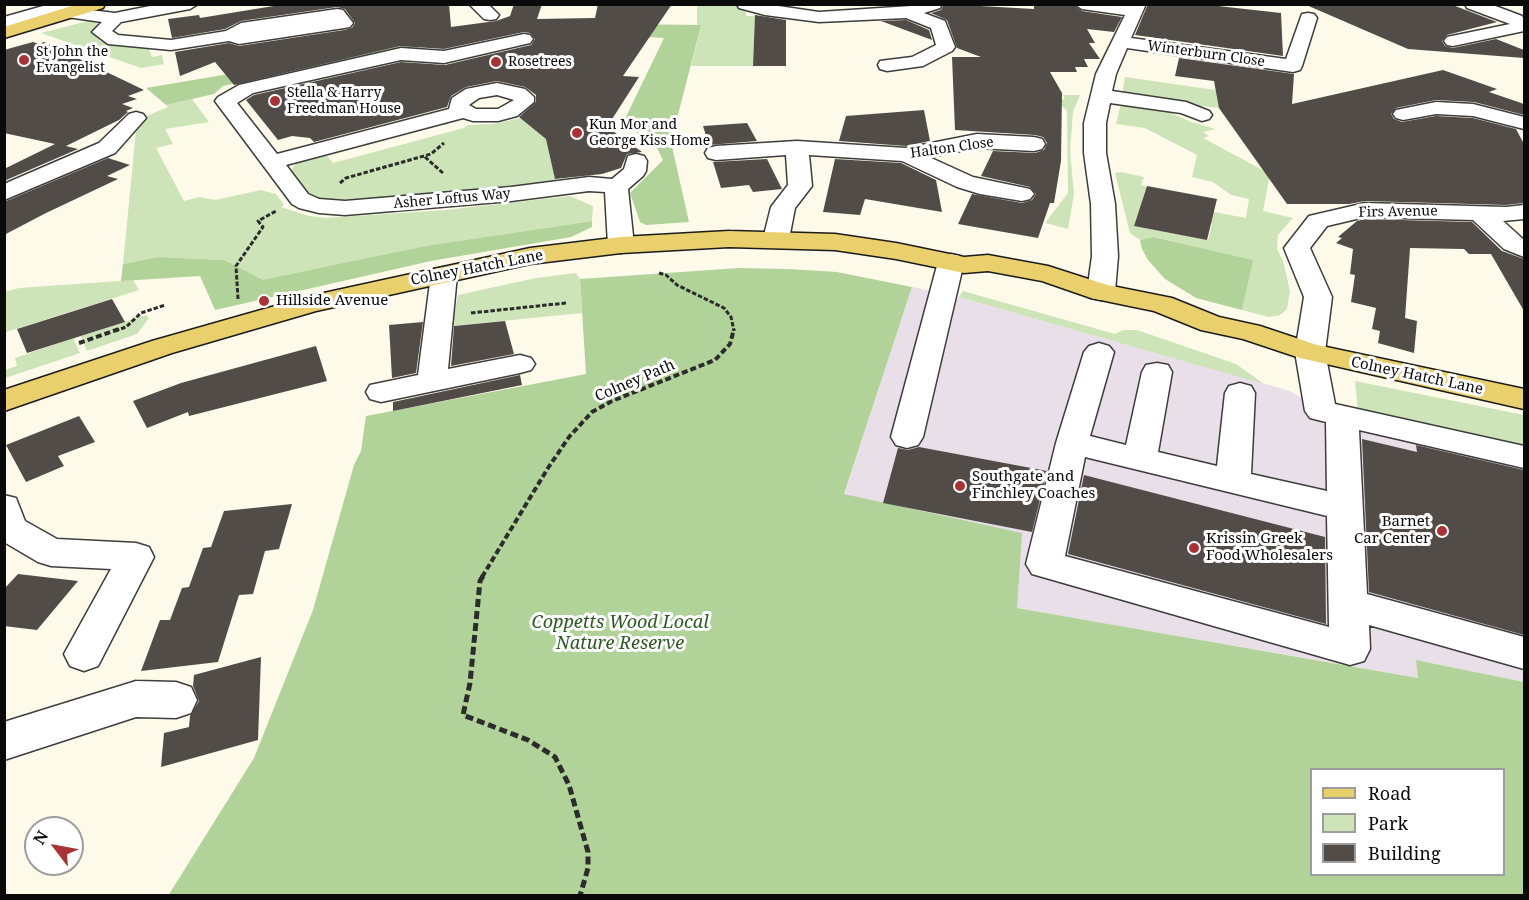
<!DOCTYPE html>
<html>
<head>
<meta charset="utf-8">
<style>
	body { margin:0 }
	#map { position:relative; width:1529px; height:900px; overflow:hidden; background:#fdfaea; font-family:"Noto Serif",serif }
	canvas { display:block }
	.frame { position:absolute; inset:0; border:6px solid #0a0a0a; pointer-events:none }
	.legend { position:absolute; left:1310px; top:768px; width:195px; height:108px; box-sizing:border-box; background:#fff; border:2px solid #9d9d9d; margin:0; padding:8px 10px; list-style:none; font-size:18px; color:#0a0a0a }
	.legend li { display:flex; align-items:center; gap:12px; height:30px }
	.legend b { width:30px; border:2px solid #9d9d9d }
	.north { position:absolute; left:24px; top:816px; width:60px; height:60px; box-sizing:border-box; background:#fff; border:2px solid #9d9d9d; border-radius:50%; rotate:302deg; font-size:16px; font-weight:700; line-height:24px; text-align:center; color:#0a0a0a }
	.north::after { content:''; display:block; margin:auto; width:21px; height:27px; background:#ab3234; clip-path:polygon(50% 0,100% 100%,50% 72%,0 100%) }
</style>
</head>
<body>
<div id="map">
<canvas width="1529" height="900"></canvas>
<div class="frame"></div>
<ul class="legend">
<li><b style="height:8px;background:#eacf6d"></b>Road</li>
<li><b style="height:16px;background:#cde3b8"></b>Park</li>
<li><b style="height:16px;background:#524c48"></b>Building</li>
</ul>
<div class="north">N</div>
</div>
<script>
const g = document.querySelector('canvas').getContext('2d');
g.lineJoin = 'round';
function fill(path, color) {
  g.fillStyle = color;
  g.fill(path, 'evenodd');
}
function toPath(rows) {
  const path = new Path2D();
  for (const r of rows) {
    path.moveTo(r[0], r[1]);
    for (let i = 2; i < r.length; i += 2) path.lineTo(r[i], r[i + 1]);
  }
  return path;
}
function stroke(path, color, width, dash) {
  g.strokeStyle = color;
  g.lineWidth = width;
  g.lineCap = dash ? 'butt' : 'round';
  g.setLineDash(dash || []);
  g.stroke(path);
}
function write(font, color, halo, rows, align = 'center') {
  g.font = font + ' "Noto Serif",serif';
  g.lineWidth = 6;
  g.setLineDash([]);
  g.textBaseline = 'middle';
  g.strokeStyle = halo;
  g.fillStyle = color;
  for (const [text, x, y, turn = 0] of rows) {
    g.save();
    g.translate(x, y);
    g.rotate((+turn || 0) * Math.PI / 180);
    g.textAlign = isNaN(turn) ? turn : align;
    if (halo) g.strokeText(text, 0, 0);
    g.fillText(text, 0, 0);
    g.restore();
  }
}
fill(toPath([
	[912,287,959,297,1290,391,1300,397,1332,406,1524,447,1524,682,1416,660,1419,678,1017,608,844,495]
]), '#e8dfe9');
fill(toPath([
	[699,5,734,5,746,8,746,16,755,16,753,66,691,66,701,25,697,25,697,8],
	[88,21,100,24,94,34,100,41,120,46,148,48,152,57,162,55,164,64,141,68,41,33],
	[1125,77,1243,94,1260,111,1198,106,1122,95],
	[1063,95,1080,95,1073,112,1070,150,1074,194,1068,229,1045,223,1068,193,1067,111,1056,100,1065,99],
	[192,99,209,122,165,129,173,144,156,148,184,201,199,197,215,200,261,190,276,194,284,205,281,207,309,216,326,218,446,210,570,196,593,206,592,221,425,246,263,281,224,260,158,257,123,264,137,120,168,107,166,105],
	[1121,103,1162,109,1191,122,1216,129,1203,132,1209,136,1203,138,1270,174,1263,211,1293,218,1278,235,1277,249,1283,261,1290,291,1287,309,1280,315,1269,317,1242,310,1252,260,1155,237,1140,240,1130,233,1115,173,1121,172,1144,177,1141,185,1147,187,1142,200,1144,211,1139,210,1134,226,1208,240,1212,224,1205,222,1214,212,1246,218,1249,199,1231,195,1213,182,1192,177,1197,155,1145,128,1116,124],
	[526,117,529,125,551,142,556,184,345,202,321,201,309,195,292,174,292,169,297,162,323,151,333,163,464,128,468,125,493,124],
	[576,273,580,279,582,313,452,326,458,295,536,278],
	[133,280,139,290,6,332,4,292,19,288],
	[963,291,1115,334,1123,330,1137,330,1236,364,1264,384,959,297],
	[146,315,149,318,137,334,87,351,81,336],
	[73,338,80,353,5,378,5,370,17,366,15,358],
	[1355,381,1524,415,1524,447,1358,412]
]), '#cde3b8');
fill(toPath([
	[530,23,701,25,671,142,689,222,646,225,640,222,630,193,663,160,656,146,623,123,664,38,523,29,444,42,327,68,300,69,223,86,214,94,166,105,146,88],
	[592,221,592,227,571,237,431,261,215,310,200,276,121,281,123,264,158,257,224,260,263,280,425,246],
	[1154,237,1253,260,1242,310,1196,298,1165,279,1148,260,1142,249,1140,240],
	[739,268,788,269,837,272,912,287,844,494,1022,533,1017,608,1418,678,1416,660,1524,682,1524,895,168,896,254,758,313,610,354,465,361,451,366,416,586,374,580,279],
	[1312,770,1504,770,1504,874,1312,874]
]), '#b1d299');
fill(toPath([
	[286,4,449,4,451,27,496,21,510,16,514,4,542,4,537,19,595,18,598,4,672,4,623,76,639,77,607,127,642,152,627,154,621,168,602,174,555,179,546,139,519,117,536,102,536,95,525,87,497,81,466,87,451,96,447,107,314,142,310,138,292,136,278,140,246,100,254,95,401,62,445,65,531,45,535,39,530,33,524,32,444,49,400,46,234,85,215,62,180,76,175,52,229,43,239,46,344,30,352,28,355,23,345,9,337,7,241,21,225,29,172,38,168,19,199,15,200,18],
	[944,4,1034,9,1034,4,1072,4,1082,11,1122,17,1114,32,1087,29,1095,43,1089,43,1100,59,1084,59,1088,67,1075,67,1077,72,1050,72,1062,93,1061,161,1054,203,1050,203,1038,238,958,224,972,194,1022,203,1032,200,1036,194,1030,187,981,176,993,151,1035,153,1044,150,1047,143,1043,137,1035,135,955,130,952,57,981,57,957,48,947,20,931,13,941,10],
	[1148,4,1200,4,1281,13,1283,56,1135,35],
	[1304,4,1450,4,1497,22,1447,35,1442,41,1445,46,1453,48,1496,39,1524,50,1524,58,1408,49],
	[755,15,786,20,786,66,753,66],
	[906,20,929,30,932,40,881,21],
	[33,42,39,44,44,42,144,90,128,96,137,99,122,104,133,108,126,111,128,112,119,120,66,146,78,149,4,181,4,169,55,144,4,133,4,50],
	[1179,58,1294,74,1292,104,1443,70,1497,89,1489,92,1524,104,1524,115,1474,102,1436,100,1396,108,1391,114,1394,119,1402,122,1436,116,1473,118,1516,129,1524,144,1524,203,1506,205,1365,201,1349,204,1287,204,1219,108,1214,81,1175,76],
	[924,110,930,141,906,146,839,141,846,116],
	[747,123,757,141,709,145,703,126],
	[108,158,130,165,107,176,118,179,46,213,4,235,4,202],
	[767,159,782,189,753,192,749,185,721,188,713,162],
	[835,159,901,163,936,180,942,212,865,199,860,215,823,212],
	[1147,186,1217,199,1207,240,1134,226],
	[1365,219,1472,222,1502,251,1524,259,1524,311,1491,254,1469,254,1464,249,1410,248,1405,318,1417,321,1414,353,1378,343,1380,331,1372,329,1376,308,1351,302,1355,275,1350,274,1353,249,1336,243,1342,238,1338,237,1357,221],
	[112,299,125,322,27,353,17,329],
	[505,321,514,354,451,366,454,326],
	[423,322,416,373,392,378,389,325],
	[316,346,327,381,189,416,188,412,147,428,133,401,181,383],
	[520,375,522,385,393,411,393,402],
	[79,416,95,442,58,456,64,466,26,482,6,445],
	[1362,439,1417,452,1416,445,1524,470,1524,635,1369,592],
	[919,447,1047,471,1032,532,883,503,898,448,908,450],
	[1084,475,1325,537,1326,624,1068,554],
	[292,504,279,549,265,551,253,594,239,595,218,662,141,671,160,620,170,620,182,588,189,587,203,548,211,547,224,511],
	[18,574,78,581,37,630,4,626,4,589],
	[261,657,258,740,161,767,164,733,189,727,190,716,199,701,193,686,194,675]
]), '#524c48');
const minor = toPath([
	[50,4,78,4,74,8,115,13,160,4,198,4,190,9,121,22,112,31,118,35,171,40,226,31,241,23,337,9,343,10,353,23,350,27,344,28,239,44,229,41,171,50,108,44,92,32,102,22,67,17,64,13,66,10,4,28,4,17,50,4],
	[469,4,488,4,499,15,496,19,490,20,484,19,469,4],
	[737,4,765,4,819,12,942,4,940,8,924,13,945,21,955,47,952,51,923,66,887,71,880,69,878,65,880,61,912,57,936,45,931,28,906,18,819,22,765,15,739,8,737,4],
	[1074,4,1146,4,1131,38,1286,59,1302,14,1308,13,1314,14,1317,18,1302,66,1300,70,1293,72,1127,48,1116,74,1112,91,1186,102,1209,111,1212,115,1209,119,1202,121,1181,113,1110,103,1106,123,1106,153,1115,204,1118,256,1115,292,1111,298,1101,300,1091,298,1087,292,1092,256,1091,204,1084,153,1084,123,1096,74,1125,15,1082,9,1074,4],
	[1465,4,1490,4,1522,16,1524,19,1524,31,1453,46,1447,45,1444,41,1447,37,1510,24,1467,8,1465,4],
	[524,34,530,35,533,39,530,43,444,63,401,60,253,93,237,103,277,154,449,109,452,98,466,89,497,83,525,89,534,97,534,102,517,116,498,121,473,121,463,118,286,165,308,194,319,199,345,201,511,187,589,177,612,179,624,169,628,156,636,154,644,156,647,161,646,171,643,176,628,189,634,245,630,250,621,253,612,250,608,245,605,192,589,191,511,201,345,215,319,213,299,208,292,204,215,101,218,97,239,85,401,48,444,51,524,34],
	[497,95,514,100,498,109,476,109,469,105,479,98,497,95],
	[1436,102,1473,104,1524,117,1524,129,1473,116,1436,114,1403,120,1396,118,1393,114,1396,110,1436,102],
	[136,112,143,114,146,118,115,153,4,200,4,184,99,143,129,114,136,112],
	[977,134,1034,137,1042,139,1045,144,1042,149,1034,151,977,148,929,157,973,177,1030,189,1034,194,1030,199,1022,201,980,194,957,187,902,161,809,155,812,186,795,208,789,239,785,244,776,247,767,244,763,239,771,207,788,185,786,155,716,160,708,158,705,153,708,148,716,146,797,141,906,148,977,134],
	[1365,203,1506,207,1524,205,1524,219,1503,221,1524,240,1524,257,1504,249,1473,220,1365,217,1327,226,1310,248,1332,297,1325,352,1335,404,1524,446,1524,468,1359,430,1367,594,1524,637,1524,669,1369,625,1370,649,1364,661,1350,665,1032,574,1026,564,1056,443,1084,352,1089,346,1099,343,1109,346,1114,352,1090,436,1126,445,1142,372,1146,365,1157,363,1168,365,1172,372,1158,452,1217,466,1225,393,1229,386,1240,383,1251,386,1255,393,1251,474,1327,491,1326,422,1310,418,1305,411,1295,352,1304,297,1284,248,1309,216,1365,203],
	[1085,457,1327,516,1329,627,1065,556,1085,457],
	[951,254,960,256,964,262,923,437,918,445,907,448,896,445,891,437,938,262,942,256,951,254],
	[444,267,453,269,457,275,448,369,520,355,531,358,535,364,531,370,520,373,381,402,370,399,366,392,370,385,418,375,431,275,435,269,444,267],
	[4,495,16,498,25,521,57,539,136,543,149,547,154,557,98,666,84,671,70,666,64,654,111,569,51,566,38,562,4,542,4,495],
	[136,681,176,682,191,687,197,700,191,713,176,718,136,717,4,760,4,722,136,681]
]);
const major = toPath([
	[78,4,105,4,103,8,4,38,4,27,78,4],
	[729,231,835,234,896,243,964,257,988,255,1048,266,1107,285,1172,298,1219,317,1260,326,1317,345,1524,389,1524,409,1300,358,1243,339,1201,330,1154,311,1091,298,1042,281,988,271,964,273,896,259,835,250,729,247,621,253,530,264,316,311,172,353,4,411,4,390,152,341,310,296,530,248,621,237,729,231]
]);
stroke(minor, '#3d3d3d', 3);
stroke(major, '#1b1b1b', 3);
stroke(toPath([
	[425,157,444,174],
	[340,183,346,178,431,154,444,143],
	[659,273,666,275,677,285,724,308,731,317,734,331],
	[238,299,236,266,263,227,258,221,276,211],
	[471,313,566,303],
	[115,331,126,327,141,313,165,305]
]), '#2c2c2c', 3, [4.5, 2]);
stroke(toPath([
	[79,343,119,329],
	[482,577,548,468,569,437,592,412,612,401,715,360,730,344,734,329]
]), '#2c2c2c', 4, [6, 3]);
stroke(toPath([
	[483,576,480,581,470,683,463,715,528,740,555,757,569,785,588,852,588,868,580,896]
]), '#2c2c2c', 5, [8, 4]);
fill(minor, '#fff');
fill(major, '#eacf6d');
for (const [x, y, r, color] of [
	[24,60,6,"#ab3234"],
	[496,62,6,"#ab3234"],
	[275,101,6,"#ab3234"],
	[577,133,6,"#ab3234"],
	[264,301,6,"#ab3234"],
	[960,486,6,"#ab3234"],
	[1442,531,6,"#ab3234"],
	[1194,548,6,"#ab3234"]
]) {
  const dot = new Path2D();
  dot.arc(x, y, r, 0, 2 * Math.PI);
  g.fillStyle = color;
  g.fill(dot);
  stroke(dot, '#fff', 2);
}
write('14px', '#0a0a0a', '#fff', [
	["St John the",36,52],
	["Evangelist",36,68],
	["Rosetrees",508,62],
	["Stella & Harry",287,93],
	["Freedman House",287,109],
	["Kun Mor and",589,125],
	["George Kiss Home",589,141]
], 'left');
write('14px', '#0a0a0a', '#fff', [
	["Winterburn Close",1206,54,8],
	["Halton Close",952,148,-8],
	["Asher Loftus Way",452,199,-5],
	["Firs Avenue",1398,212,-1]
]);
write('15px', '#0a0a0a', '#fff', [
	["Colney Hatch Lane",477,268,-11],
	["Colney Hatch Lane",1417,376,12],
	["Colney Path",635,381,-23]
]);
write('15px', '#0a0a0a', '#fff', [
	["Hillside Avenue",276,301],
	["Southgate and",972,477],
	["Finchley Coaches",972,494],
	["Barnet",1430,522,"right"],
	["Car Center",1430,539,"right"],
	["Krissin Greek",1206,539],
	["Food Wholesalers",1206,556]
], 'left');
write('italic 18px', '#2c5a22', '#fff', [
	["Coppetts Wood Local",620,623],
	["Nature Reserve",620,644]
]);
</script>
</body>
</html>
